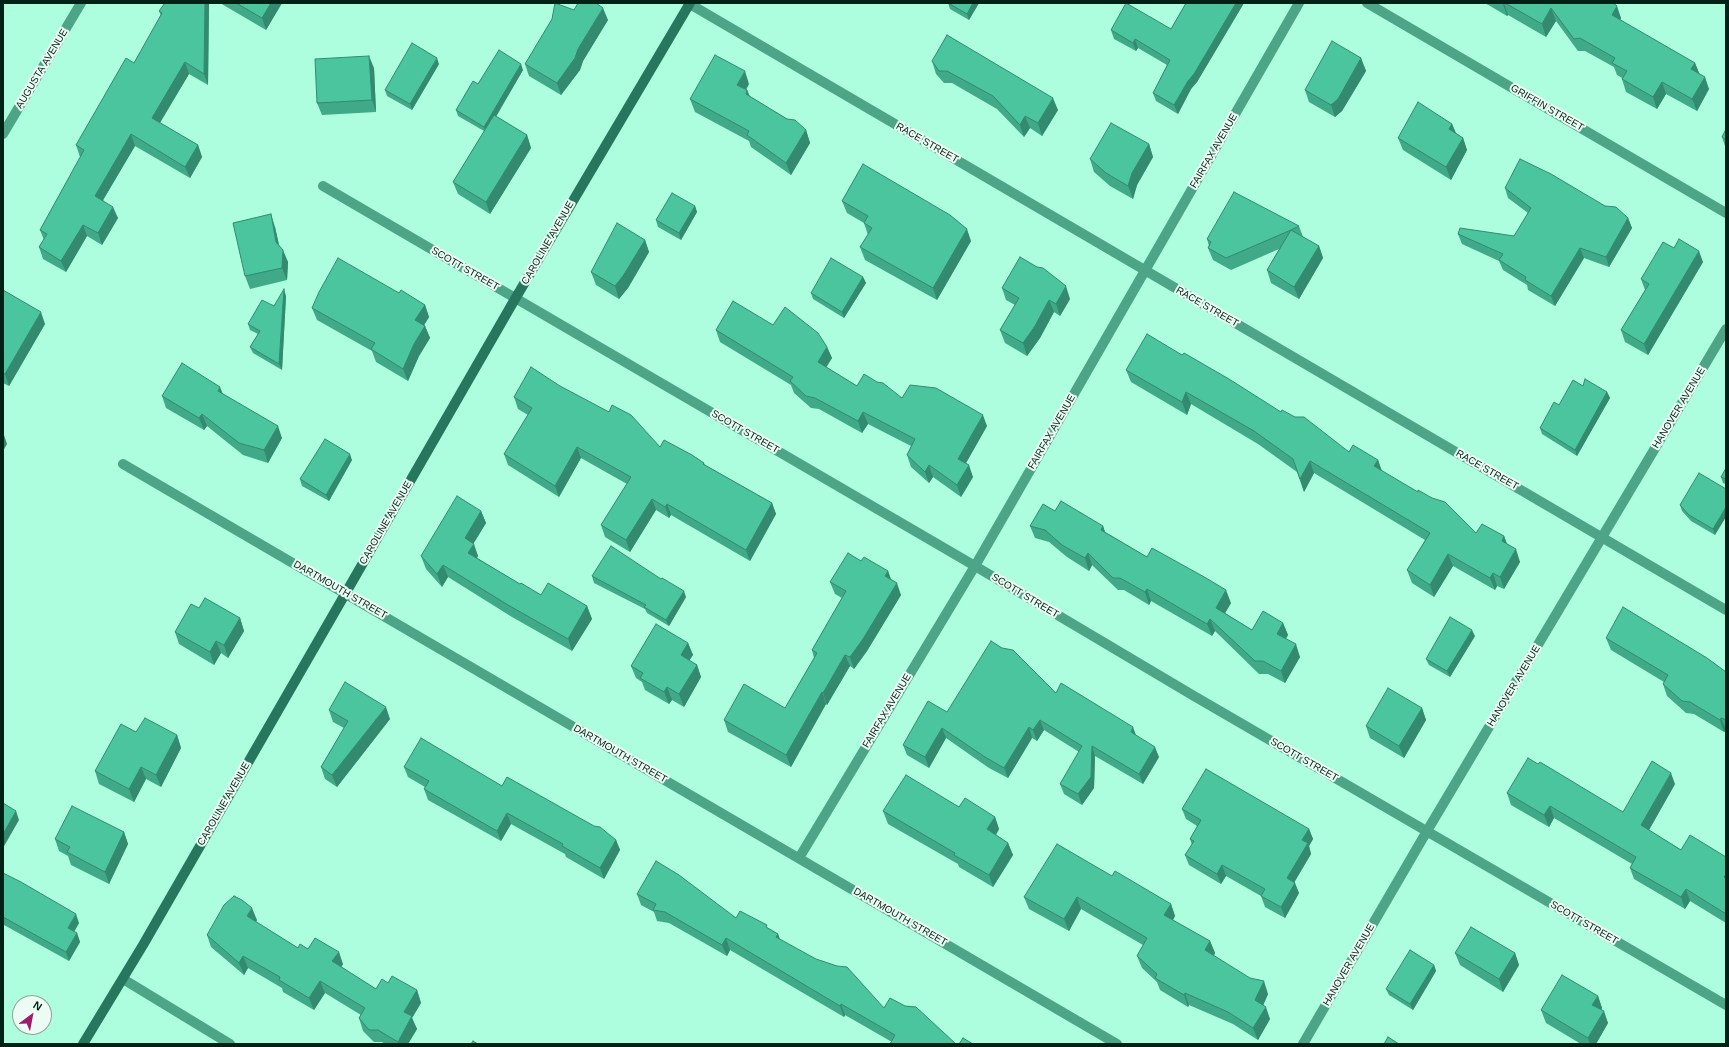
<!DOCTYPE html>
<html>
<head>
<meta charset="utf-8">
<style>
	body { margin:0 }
	#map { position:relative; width:1729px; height:1047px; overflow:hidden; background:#acfede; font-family:Helvetica,sans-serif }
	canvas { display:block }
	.frame { position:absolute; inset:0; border:4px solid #002116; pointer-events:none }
	.north { position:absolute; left:12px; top:995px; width:40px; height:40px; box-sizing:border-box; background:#ecfbf4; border:1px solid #8ea49b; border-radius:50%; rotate:32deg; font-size:11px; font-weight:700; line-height:16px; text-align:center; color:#002116 }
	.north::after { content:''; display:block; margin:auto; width:14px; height:18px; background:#9e1c6e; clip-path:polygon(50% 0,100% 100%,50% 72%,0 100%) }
</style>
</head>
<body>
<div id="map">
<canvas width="1729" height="1047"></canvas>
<div class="frame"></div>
<div class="north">N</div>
</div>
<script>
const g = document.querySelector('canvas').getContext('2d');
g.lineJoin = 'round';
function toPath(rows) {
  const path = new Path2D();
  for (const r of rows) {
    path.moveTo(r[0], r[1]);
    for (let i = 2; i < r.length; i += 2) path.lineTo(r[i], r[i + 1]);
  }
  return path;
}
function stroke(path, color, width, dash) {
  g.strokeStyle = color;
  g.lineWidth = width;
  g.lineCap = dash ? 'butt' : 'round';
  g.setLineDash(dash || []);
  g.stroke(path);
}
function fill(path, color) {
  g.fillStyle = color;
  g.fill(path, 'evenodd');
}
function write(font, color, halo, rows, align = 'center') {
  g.font = font + ' Helvetica,sans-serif';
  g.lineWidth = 4;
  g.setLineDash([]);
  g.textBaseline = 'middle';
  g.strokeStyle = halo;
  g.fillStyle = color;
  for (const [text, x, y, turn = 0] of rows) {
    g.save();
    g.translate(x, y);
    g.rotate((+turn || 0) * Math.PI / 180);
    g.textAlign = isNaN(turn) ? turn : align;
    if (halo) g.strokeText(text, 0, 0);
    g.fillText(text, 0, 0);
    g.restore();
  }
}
stroke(toPath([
	[688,3,1726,610],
	[1367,3,1726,213],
	[3,134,81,3],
	[323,186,975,566,1194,696,1726,1005],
	[123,464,1117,1044],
	[799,858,975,566,1299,3],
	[123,979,230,1044],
	[1303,1044,1427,831,1726,329]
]), '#4da486', 10);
stroke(toPath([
	[83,1044,143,945,515,299,690,3]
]), '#27775e', 10);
fill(toPath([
	[165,3,209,3,208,85,189,74,160,123,198,145,202,157,190,178,135,146,103,200,118,218,102,245,87,236,66,272,43,259,39,247,44,240,40,230,81,157,80,157,76,145,134,63,161,16,159,11],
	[220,3,282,3,266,30],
	[948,3,979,3,969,20,950,9],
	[1186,3,1244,3,1197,82,1191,89,1178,114,1156,101,1153,93,1167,65,1138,48,1136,51,1114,39,1111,30,1171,29],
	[1485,3,1613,3,1621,18,1620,20,1695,63,1699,74,1709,89,1697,111,1666,94,1657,109,1626,92,1622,79,1622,78,1617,75,1614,67,1585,51,1578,51,1556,21,1546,37,1508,15,1507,16],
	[574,10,608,20,583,61,580,70,561,95,529,76,525,64],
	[1361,58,1366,71,1342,111,1335,117,1309,102,1305,90],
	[932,61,1058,110,1042,136,1030,128,1024,137,997,109,952,83,944,83,936,74],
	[439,64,412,110,387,96,385,90],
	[374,68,376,112,322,115,317,103],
	[523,70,496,117,527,135,531,148,490,214,458,194,453,182,484,131,458,116,456,110,478,84],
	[749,84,746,89,747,90,750,97,806,130,810,143,791,175,751,147,749,141,695,112,690,99],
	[1452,124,1456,133,1463,138,1467,150,1451,180,1403,150,1398,138],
	[1726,129,1726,149,1722,137],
	[1149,144,1153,157,1137,185,1133,199,1110,186,1094,172,1090,159],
	[1505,188,1605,206,1628,218,1632,228,1609,267,1584,258,1555,306,1528,290,1527,285,1503,270,1499,261,1462,244,1458,234,1514,236,1528,213,1508,198],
	[842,201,971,241,937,300,865,260,860,247,868,235,864,223,847,213],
	[695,206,697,212,681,240,658,227,656,220],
	[1299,226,1303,237,1319,246,1323,258,1299,299,1271,283,1267,270,1279,249,1231,270,1213,260,1208,248,1209,246,1207,239],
	[275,227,279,245,288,262,287,280,250,289,245,276],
	[645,240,649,252,628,288,619,299,596,285,591,272],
	[1674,248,1703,262,1648,355,1625,342,1621,330,1645,290,1641,279],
	[863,277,866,283,844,318,813,299,811,293],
	[1002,288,1070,299,1060,316,1054,312,1040,338,1027,356,1005,343,1000,330,1015,305,1006,300],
	[3,290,45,324,9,386,3,383],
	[399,293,425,305,429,317,424,325,425,326,430,338,419,356,408,381,376,362,372,351,317,320,312,308],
	[286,296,282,370,253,353,250,347,258,334,250,330,248,324,274,306],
	[773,325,827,347,832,358,826,367,857,386,902,398,987,426,966,463,973,477,961,497,933,477,929,483,911,467,907,455,911,446,868,424,862,433,819,409,811,408,794,393,791,385,720,342,716,330],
	[1182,355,1349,452,1378,460,1382,471,1476,533,1504,536,1507,544,1520,562,1504,589,1497,586,1495,590,1453,566,1434,597,1412,583,1407,570,1425,540,1314,473,1304,492,1297,472,1258,444,1191,404,1187,415,1131,382,1126,370],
	[560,386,660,447,704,463,705,465,772,503,776,514,750,561,671,515,669,518,656,510,630,552,605,537,601,525,627,484,581,458,559,497,508,465,504,454,528,415,518,409,514,397],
	[1583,386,1607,392,1610,398,1577,456,1542,434,1540,428,1559,405],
	[223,394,282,438,268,463,243,455,207,426,204,430,166,408,162,396],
	[352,460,329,501,302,486,300,479],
	[1726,468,1726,484,1723,483,1721,477],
	[1726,489,1715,535,1691,521,1682,511,1680,505],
	[481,511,486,523,473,544,478,556,477,558,520,584,541,595,587,606,592,619,572,651,512,617,448,577,442,587,426,569,421,556],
	[1055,511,1103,526,1105,532,1147,557,1231,603,1225,613,1252,630,1283,623,1288,635,1286,639,1300,657,1285,683,1268,674,1259,674,1215,631,1212,636,1151,601,1149,605,1124,590,1118,590,1092,565,1089,571,1067,557,1049,542,1035,538,1030,526],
	[861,561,888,571,891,579,901,595,867,651,854,669,850,666,827,705,826,704,791,767,728,732,724,720,785,708,814,658,812,650,842,598,835,594,830,582],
	[592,576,686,597,669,626,647,613,645,609,594,583],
	[199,608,240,618,244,631,228,658,221,653,214,665,179,644,175,632],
	[1475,636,1450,677,1429,665,1426,659],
	[1606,638,1726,672,1726,730,1724,732,1694,714,1686,713,1667,696,1663,684,1664,682,1611,650],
	[688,643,693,655,689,660,697,665,701,677,684,707,672,700,669,704,645,690,642,682,636,678,631,666],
	[1056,693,1159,757,1143,784,1095,756,1094,788,1082,805,1064,794,1060,784,1079,752,1044,730,1037,741,1032,738,1008,778,989,768,946,738,929,768,907,755,903,745,947,712],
	[1422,708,1426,720,1404,758,1370,738,1366,726],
	[329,710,390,719,337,787,325,779,321,767,344,728,333,722],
	[136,732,177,735,181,748,161,787,146,779,134,802,99,784,95,771],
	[404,767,502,786,616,840,620,850,604,879,566,857,565,854,511,824,501,841,428,800,424,789,425,787,408,777],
	[1675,784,1649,830,1681,850,1726,857,1726,923,1690,901,1685,909,1634,879,1630,868,1632,864,1554,818,1549,827,1511,805,1507,793,1623,812],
	[959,807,995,817,999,829,996,835,1008,843,1013,855,993,887,959,867,958,864,888,824,883,811],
	[1182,809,1309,829,1313,839,1309,846,1311,854,1294,882,1299,893,1285,918,1265,907,1261,896,1226,876,1221,884,1189,865,1185,855,1192,845,1190,839,1197,826,1186,819],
	[124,832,128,844,109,884,71,865,68,856,59,851,55,839],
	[3,873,79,923,74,932,77,933,80,942,69,961,4,925,3,924],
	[1112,876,1171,904,1175,916,1173,920,1210,941,1215,953,1214,956,1268,994,1263,1005,1270,1019,1258,1040,1233,1024,1189,1005,1188,1007,1160,990,1157,982,1142,968,1137,956,1143,945,1081,909,1069,931,1029,909,1024,897],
	[637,894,736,918,768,928,778,934,780,940,884,1008,905,1006,916,1007,892,1042,845,1015,844,1017,730,950,727,956,669,923,657,921,654,912,641,905],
	[257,920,256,922,298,948,308,949,343,964,341,967,376,989,388,983,417,990,421,1003,412,1018,417,1029,408,1044,385,1044,382,1042,374,1042,363,1031,359,1018,361,1015,325,993,314,1010,283,992,282,988,248,968,244,975,211,947,207,935],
	[1455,953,1515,953,1519,965,1503,992,1460,965],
	[1434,965,1436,971,1413,1010,1389,995,1386,989],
	[1598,996,1602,1008,1601,1010,1608,1023,1596,1044,1581,1044,1546,1023,1541,1010]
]), '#40a987');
fill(toPath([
	[205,3,209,3,208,85,204,74],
	[271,3,282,3,266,30,262,18],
	[973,3,979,3,969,20,967,14],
	[1236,3,1244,3,1197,82,1191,89,1178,114,1174,105,1188,81],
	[1504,3,1508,15,1507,16,1503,4],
	[1617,6,1621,18,1617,28,1612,15],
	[603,8,608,20,583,61,580,70,561,95,557,83],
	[1551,8,1556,21,1546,37,1542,24],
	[1135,39,1138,48,1136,51,1133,43],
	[369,56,374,68,376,112,372,100],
	[437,58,439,64,412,110,410,104],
	[1361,58,1366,71,1342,111,1335,117,1331,105],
	[185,62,189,74,156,129,152,118],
	[1695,63,1700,75,1691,69],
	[521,64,523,70,486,133,484,127],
	[745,71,749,84,742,97,737,85],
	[1705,77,1709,89,1697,111,1692,99],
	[1662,82,1666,94,1657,109,1653,97],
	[747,90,752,102,746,94],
	[1053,98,1058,110,1042,136,1038,123],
	[1025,116,1030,128,1024,137,1020,125],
	[1452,124,1457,136,1449,129],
	[806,130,810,143,791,175,786,163],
	[131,134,135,146,99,207,95,196],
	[527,135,531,148,490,214,486,202],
	[1463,138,1467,150,1451,180,1446,167],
	[1149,144,1153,157,1137,185,1133,199,1128,186,1132,173],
	[198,145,202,157,190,178,185,167],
	[695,206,697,212,681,240,679,233],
	[113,207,118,218,102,245,98,233],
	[271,214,275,227,281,254,276,242],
	[1628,218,1632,228,1609,267,1606,257],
	[83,225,87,236,66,272,61,261],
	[967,229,971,241,937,300,933,288],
	[645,240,649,252,628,288,619,299,615,286],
	[1319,246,1323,258,1299,299,1294,287],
	[1580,248,1584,258,1555,306,1551,296],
	[283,250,288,262,287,280,282,268],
	[1699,251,1703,262,1648,355,1644,344],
	[863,277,866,283,844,318,842,312],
	[1066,286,1070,299,1060,316,1056,304],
	[284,289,286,296,282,370,279,364],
	[1049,300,1054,312,1040,338,1027,356,1023,343],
	[425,305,429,317,420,332,415,320],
	[41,312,45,324,9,386,5,374],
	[425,326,430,338,419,356,408,381,403,369,414,344],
	[827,347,832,358,822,374,818,362],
	[220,387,225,399,218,391],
	[1186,392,1191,404,1187,415,1182,402],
	[1607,392,1610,398,1577,456,1575,450],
	[863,412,868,424,862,433,858,421],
	[202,414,207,426,204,430,199,418],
	[983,415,987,426,962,470,958,459],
	[278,426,282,438,268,463,264,450],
	[3,432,7,444,3,451],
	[577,447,581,458,559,497,555,486],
	[350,454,352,460,329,501,326,495],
	[1378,460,1382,472,1374,466],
	[1310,461,1314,473,1304,492,1300,479],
	[929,465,933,477,929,483,925,472],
	[969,465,973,477,961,497,957,485],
	[652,499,656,510,630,552,626,540],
	[772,503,776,514,750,561,746,550],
	[667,504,671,515,669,518,665,507],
	[1726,507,1726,517,1715,535,1713,529],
	[481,511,486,523,469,551,465,538],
	[1103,526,1107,538,1101,530],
	[1504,536,1509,549,1502,541],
	[474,544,478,556,473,565,468,553],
	[1516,549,1520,562,1504,589,1500,577],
	[1088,553,1092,565,1089,571,1085,558],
	[1448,554,1453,566,1434,597,1430,585],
	[443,565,448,577,442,587,437,574],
	[888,571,892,583,885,576],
	[1493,573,1497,586,1495,590,1490,578],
	[897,583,901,595,867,651,854,669,850,657],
	[1147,589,1151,601,1149,605,1145,592],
	[1226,590,1231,603,1221,620,1216,608],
	[684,591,686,597,669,626,666,620],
	[587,606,592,619,572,651,568,639],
	[240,618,244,631,228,658,224,645],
	[1210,619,1215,631,1212,636,1207,624],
	[1283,623,1288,635,1281,646,1277,634],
	[1472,630,1475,636,1450,677,1447,671],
	[216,641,221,653,214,665,210,652],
	[688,643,693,655,685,667,681,655],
	[1296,644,1300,657,1285,683,1281,671],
	[845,655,850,666,827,705,823,693],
	[697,665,701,677,684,707,679,694],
	[667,687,672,700,669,704,664,692],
	[822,692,826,704,791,767,786,755],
	[386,707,390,719,337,787,332,775],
	[1422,708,1426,720,1404,758,1399,746],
	[1721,718,1726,730,1724,732,1720,720],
	[1040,720,1044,730,1037,741,1033,730],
	[1029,727,1032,738,1008,778,1004,768],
	[1133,727,1137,738,1131,732],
	[942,728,946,738,929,768,925,757],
	[177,735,181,748,161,787,156,775],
	[1092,746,1095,756,1094,788,1082,805,1078,794],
	[1155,747,1159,757,1143,784,1139,774],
	[141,767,146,779,134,802,129,789],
	[1671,773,1675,784,1645,837,1641,825],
	[1550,806,1554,818,1549,827,1544,815],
	[16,811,19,820,3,848,3,834],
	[507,813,511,824,501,841,497,831],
	[995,817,999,829,992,841,987,829],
	[1309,829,1313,839,1309,846,1311,854,1291,888,1287,878,1302,840],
	[124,832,128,844,109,884,105,872],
	[616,840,620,850,604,879,600,868],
	[1008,843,1013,855,993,887,989,875],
	[1222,865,1226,876,1221,884,1217,874],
	[1295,883,1299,893,1285,918,1281,907],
	[1686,889,1690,901,1685,909,1681,897],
	[1077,897,1081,909,1069,931,1064,919],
	[1171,904,1175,916,1169,927,1164,915],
	[252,908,257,920,251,929,247,916],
	[76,914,79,923,71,937,68,928],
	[77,933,80,942,69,961,66,952],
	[778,934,782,945,776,937],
	[726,938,730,950,727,956,722,945],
	[1210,941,1215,953,1209,963,1205,950],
	[339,952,343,964,337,974,332,961],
	[1515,953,1519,965,1503,992,1499,979],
	[243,956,248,968,244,975,239,963],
	[1434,965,1436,971,1413,1010,1410,1004],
	[320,981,325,993,314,1010,309,998],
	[1264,981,1268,994,1260,1013,1255,1000],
	[417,990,421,1003,412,1018,417,1029,408,1044,398,1044,398,1042,404,1012],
	[1185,993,1189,1005,1188,1007,1184,995],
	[1598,996,1602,1008,1597,1017,1592,1005],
	[841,1004,845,1015,844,1017,840,1006],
	[1266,1007,1270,1019,1258,1040,1253,1028],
	[1604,1011,1608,1023,1596,1044,1590,1044,1588,1038]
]), '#348a6e');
const building = toPath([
	[165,3,205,3,204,74,185,62,152,118,198,145,185,167,131,134,95,196,113,207,98,233,83,225,61,261,39,247,47,234,40,230,84,150,76,145,126,58,134,63,162,13,159,11,165,3],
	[236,3,271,3,262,18,236,3],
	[555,3,574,10,578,3,596,3,603,8,578,49,575,58,557,83,525,64,552,19,555,3],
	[948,3,973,3,967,14,948,3],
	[1126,3,1171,29,1186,3,1236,3,1194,74,1188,81,1174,105,1153,93,1170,60,1135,39,1133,43,1111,30,1126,3],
	[1505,3,1613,3,1617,6,1612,15,1695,63,1691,69,1705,77,1692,99,1662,82,1653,97,1622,79,1627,71,1612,63,1615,58,1580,38,1574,39,1551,8,1542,24,1505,3],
	[947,35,1053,98,1038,123,1025,116,1020,125,993,96,947,71,939,71,932,61,947,35],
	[1332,41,1361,58,1338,99,1331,105,1305,90,1332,41],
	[412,43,437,58,410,104,385,90,412,43],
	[499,50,521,64,484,127,456,110,473,81,478,84,499,50],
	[715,55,745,71,737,85,747,90,746,94,787,119,795,120,806,130,786,163,747,135,749,131,690,99,715,55],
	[369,56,372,100,317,103,315,59,369,56],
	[1418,102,1452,124,1449,129,1463,138,1446,167,1398,138,1418,102],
	[494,115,527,135,486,202,453,182,494,115],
	[1111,123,1149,144,1132,173,1128,186,1106,173,1090,159,1111,123],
	[1726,129,1726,140,1722,137,1726,129],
	[1520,159,1551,174,1605,206,1616,207,1628,218,1606,257,1580,248,1551,296,1525,280,1526,277,1499,260,1503,254,1458,234,1460,228,1514,236,1531,208,1505,188,1520,159],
	[863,164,950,215,967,229,933,288,860,247,872,228,864,223,868,216,842,201,863,164],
	[1234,192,1299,226,1291,230,1319,246,1294,287,1267,270,1291,230,1226,258,1208,248,1211,242,1207,239,1234,192],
	[672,193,695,206,679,233,656,220,672,193],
	[271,214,276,242,283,250,282,268,245,276,233,223,271,214],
	[617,223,645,240,623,276,615,286,591,272,617,223],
	[1679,239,1699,251,1644,344,1621,330,1649,284,1641,279,1663,242,1674,248,1679,239],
	[1020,257,1037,267,1043,268,1066,286,1056,304,1049,300,1035,326,1023,343,1000,330,1019,298,1002,288,1020,257],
	[338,258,399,293,401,290,425,305,415,320,425,326,414,344,403,369,371,349,375,343,312,308,319,292,338,258],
	[831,258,863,277,842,312,811,293,831,258],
	[284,289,279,364,250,347,260,331,248,324,262,300,274,306,284,289],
	[3,290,41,312,5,374,3,373,3,290],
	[733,301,773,325,785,307,818,333,827,347,818,362,857,386,864,374,877,382,883,383,902,398,910,385,936,388,983,415,958,459,969,465,957,485,929,465,925,472,907,455,915,439,863,412,858,421,815,398,806,396,790,381,793,377,716,330,733,301],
	[1147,334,1182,355,1184,353,1229,379,1281,412,1282,410,1295,417,1304,417,1349,452,1353,445,1378,460,1374,466,1418,492,1418,490,1432,498,1445,502,1476,533,1482,524,1504,536,1502,541,1516,549,1500,577,1493,573,1490,578,1448,554,1430,585,1407,570,1430,533,1310,461,1300,479,1293,459,1254,431,1186,392,1182,402,1126,370,1147,334],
	[182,363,220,387,218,391,278,426,264,450,239,443,202,414,199,418,162,396,182,363],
	[531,367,560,386,609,412,612,405,631,415,660,447,664,440,692,455,704,463,703,464,772,503,746,550,667,504,665,507,652,499,626,540,601,525,631,477,577,447,555,486,504,454,532,408,514,397,531,367],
	[1585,379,1607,392,1575,450,1540,428,1554,402,1559,405,1573,380,1583,386,1585,379],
	[325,439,350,454,326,495,300,479,325,439],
	[1726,468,1726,479,1721,477,1726,468],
	[1699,473,1726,489,1726,507,1713,529,1689,515,1680,505,1699,473],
	[457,496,481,511,465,538,474,544,468,553,520,584,521,583,541,595,548,583,587,606,568,639,508,605,443,565,437,574,421,556,457,496],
	[1061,501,1103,526,1101,530,1147,557,1152,548,1206,578,1226,590,1216,608,1252,630,1263,611,1283,623,1277,634,1296,644,1281,671,1263,661,1255,661,1210,619,1207,624,1147,589,1145,592,1120,578,1113,578,1088,553,1085,558,1062,545,1045,530,1030,526,1043,504,1055,511,1061,501],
	[611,546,661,579,662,578,684,591,666,620,644,607,646,605,592,576,611,546],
	[848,553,861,561,864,557,888,571,885,576,897,583,863,639,850,657,845,655,823,693,822,692,786,755,724,720,744,684,785,708,817,653,812,650,846,591,830,582,848,553],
	[205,598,240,618,224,645,216,641,210,652,175,632,191,604,199,608,205,598],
	[1623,607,1707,658,1726,672,1726,720,1721,718,1720,720,1690,702,1682,701,1663,684,1668,675,1606,638,1623,607],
	[1450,617,1472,630,1447,671,1426,659,1450,617],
	[656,624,688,643,681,655,697,665,679,694,667,687,664,692,640,678,643,673,631,666,656,624],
	[991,641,1002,648,1013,650,1056,693,1061,683,1133,727,1131,732,1155,747,1139,774,1092,746,1091,777,1078,794,1060,784,1082,746,1040,720,1033,730,1029,727,1004,768,985,757,942,728,925,757,903,745,928,701,947,712,991,641],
	[345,682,386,707,332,775,321,767,348,721,329,710,345,682],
	[1388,688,1422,708,1399,746,1366,726,1388,688],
	[145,718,177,735,156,775,141,767,129,789,95,771,121,724,136,732,145,718],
	[421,738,502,786,507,777,594,826,600,827,616,840,600,868,562,846,563,844,507,813,497,831,424,789,429,781,404,767,421,738],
	[1528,758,1538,764,1540,762,1623,812,1652,761,1671,773,1641,825,1681,850,1690,835,1726,857,1726,874,1724,877,1726,879,1726,914,1686,889,1681,897,1630,868,1636,857,1550,806,1544,815,1507,793,1528,758],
	[1206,769,1309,829,1302,840,1308,843,1287,878,1295,883,1281,907,1261,896,1265,889,1222,865,1217,874,1185,855,1194,841,1190,839,1201,820,1182,809,1206,769],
	[906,775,959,807,965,798,995,817,987,829,1008,843,989,875,954,855,955,853,883,811,906,775],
	[3,803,16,811,3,834,3,803],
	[72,806,124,832,105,872,67,852,70,847,55,839,72,806],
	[1057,844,1112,876,1115,871,1171,904,1164,915,1210,941,1205,950,1250,978,1264,981,1255,1000,1266,1007,1253,1028,1228,1012,1185,993,1184,995,1155,978,1157,974,1137,956,1147,938,1077,897,1064,919,1024,897,1057,844],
	[656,861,679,875,736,918,740,911,767,925,766,927,778,934,776,937,816,959,837,966,847,967,884,1008,890,998,905,1006,916,1007,956,1044,890,1044,895,1035,841,1004,840,1006,726,938,722,945,665,912,653,910,656,904,637,894,656,861],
	[3,873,21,882,76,914,68,928,77,933,66,952,3,917,3,873],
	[234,896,242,900,252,908,247,916,298,948,300,944,308,949,315,938,339,952,332,961,376,989,382,979,388,983,392,976,417,990,404,1012,412,1016,398,1042,378,1030,369,1030,359,1018,365,1008,320,981,309,998,279,980,280,977,243,956,239,963,207,935,224,905,234,896],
	[1471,927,1515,953,1499,979,1455,953,1471,927],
	[1410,950,1434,965,1410,1004,1386,989,1410,950],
	[1562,975,1598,996,1592,1005,1604,1011,1588,1038,1541,1010,1562,975],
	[1388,1037,1399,1044,1384,1044,1388,1037],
	[963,1038,973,1044,959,1044,963,1038],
	[473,1041,478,1044,471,1044,473,1041]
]);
fill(building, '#4ac59d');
stroke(building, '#348a6e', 1);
write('10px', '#002116', '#ecfbf4', [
	["AUGUSTA AVENUE",42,69,-59],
	["GRIFFIN STREET",1547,108,30],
	["RACE STREET",927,143,30],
	["FAIRFAX AVENUE",1214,151,-60],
	["CAROLINE AVENUE",548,243,-60],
	["SCOTT STREET",465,269,30],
	["RACE STREET",1207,307,30],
	["HANOVER AVENUE",1679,408,-59],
	["SCOTT STREET",745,432,30],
	["FAIRFAX AVENUE",1052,432,-60],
	["RACE STREET",1487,470,30],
	["CAROLINE AVENUE",386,523,-60],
	["DARTMOUTH STREET",340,590,30],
	["SCOTT STREET",1025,596,31],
	["HANOVER AVENUE",1514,686,-59],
	["FAIRFAX AVENUE",887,711,-59],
	["DARTMOUTH STREET",620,754,30],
	["SCOTT STREET",1304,760,30],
	["CAROLINE AVENUE",224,804,-60],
	["DARTMOUTH STREET",900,917,30],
	["SCOTT STREET",1584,923,30],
	["HANOVER AVENUE",1349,965,-60]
]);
</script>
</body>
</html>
